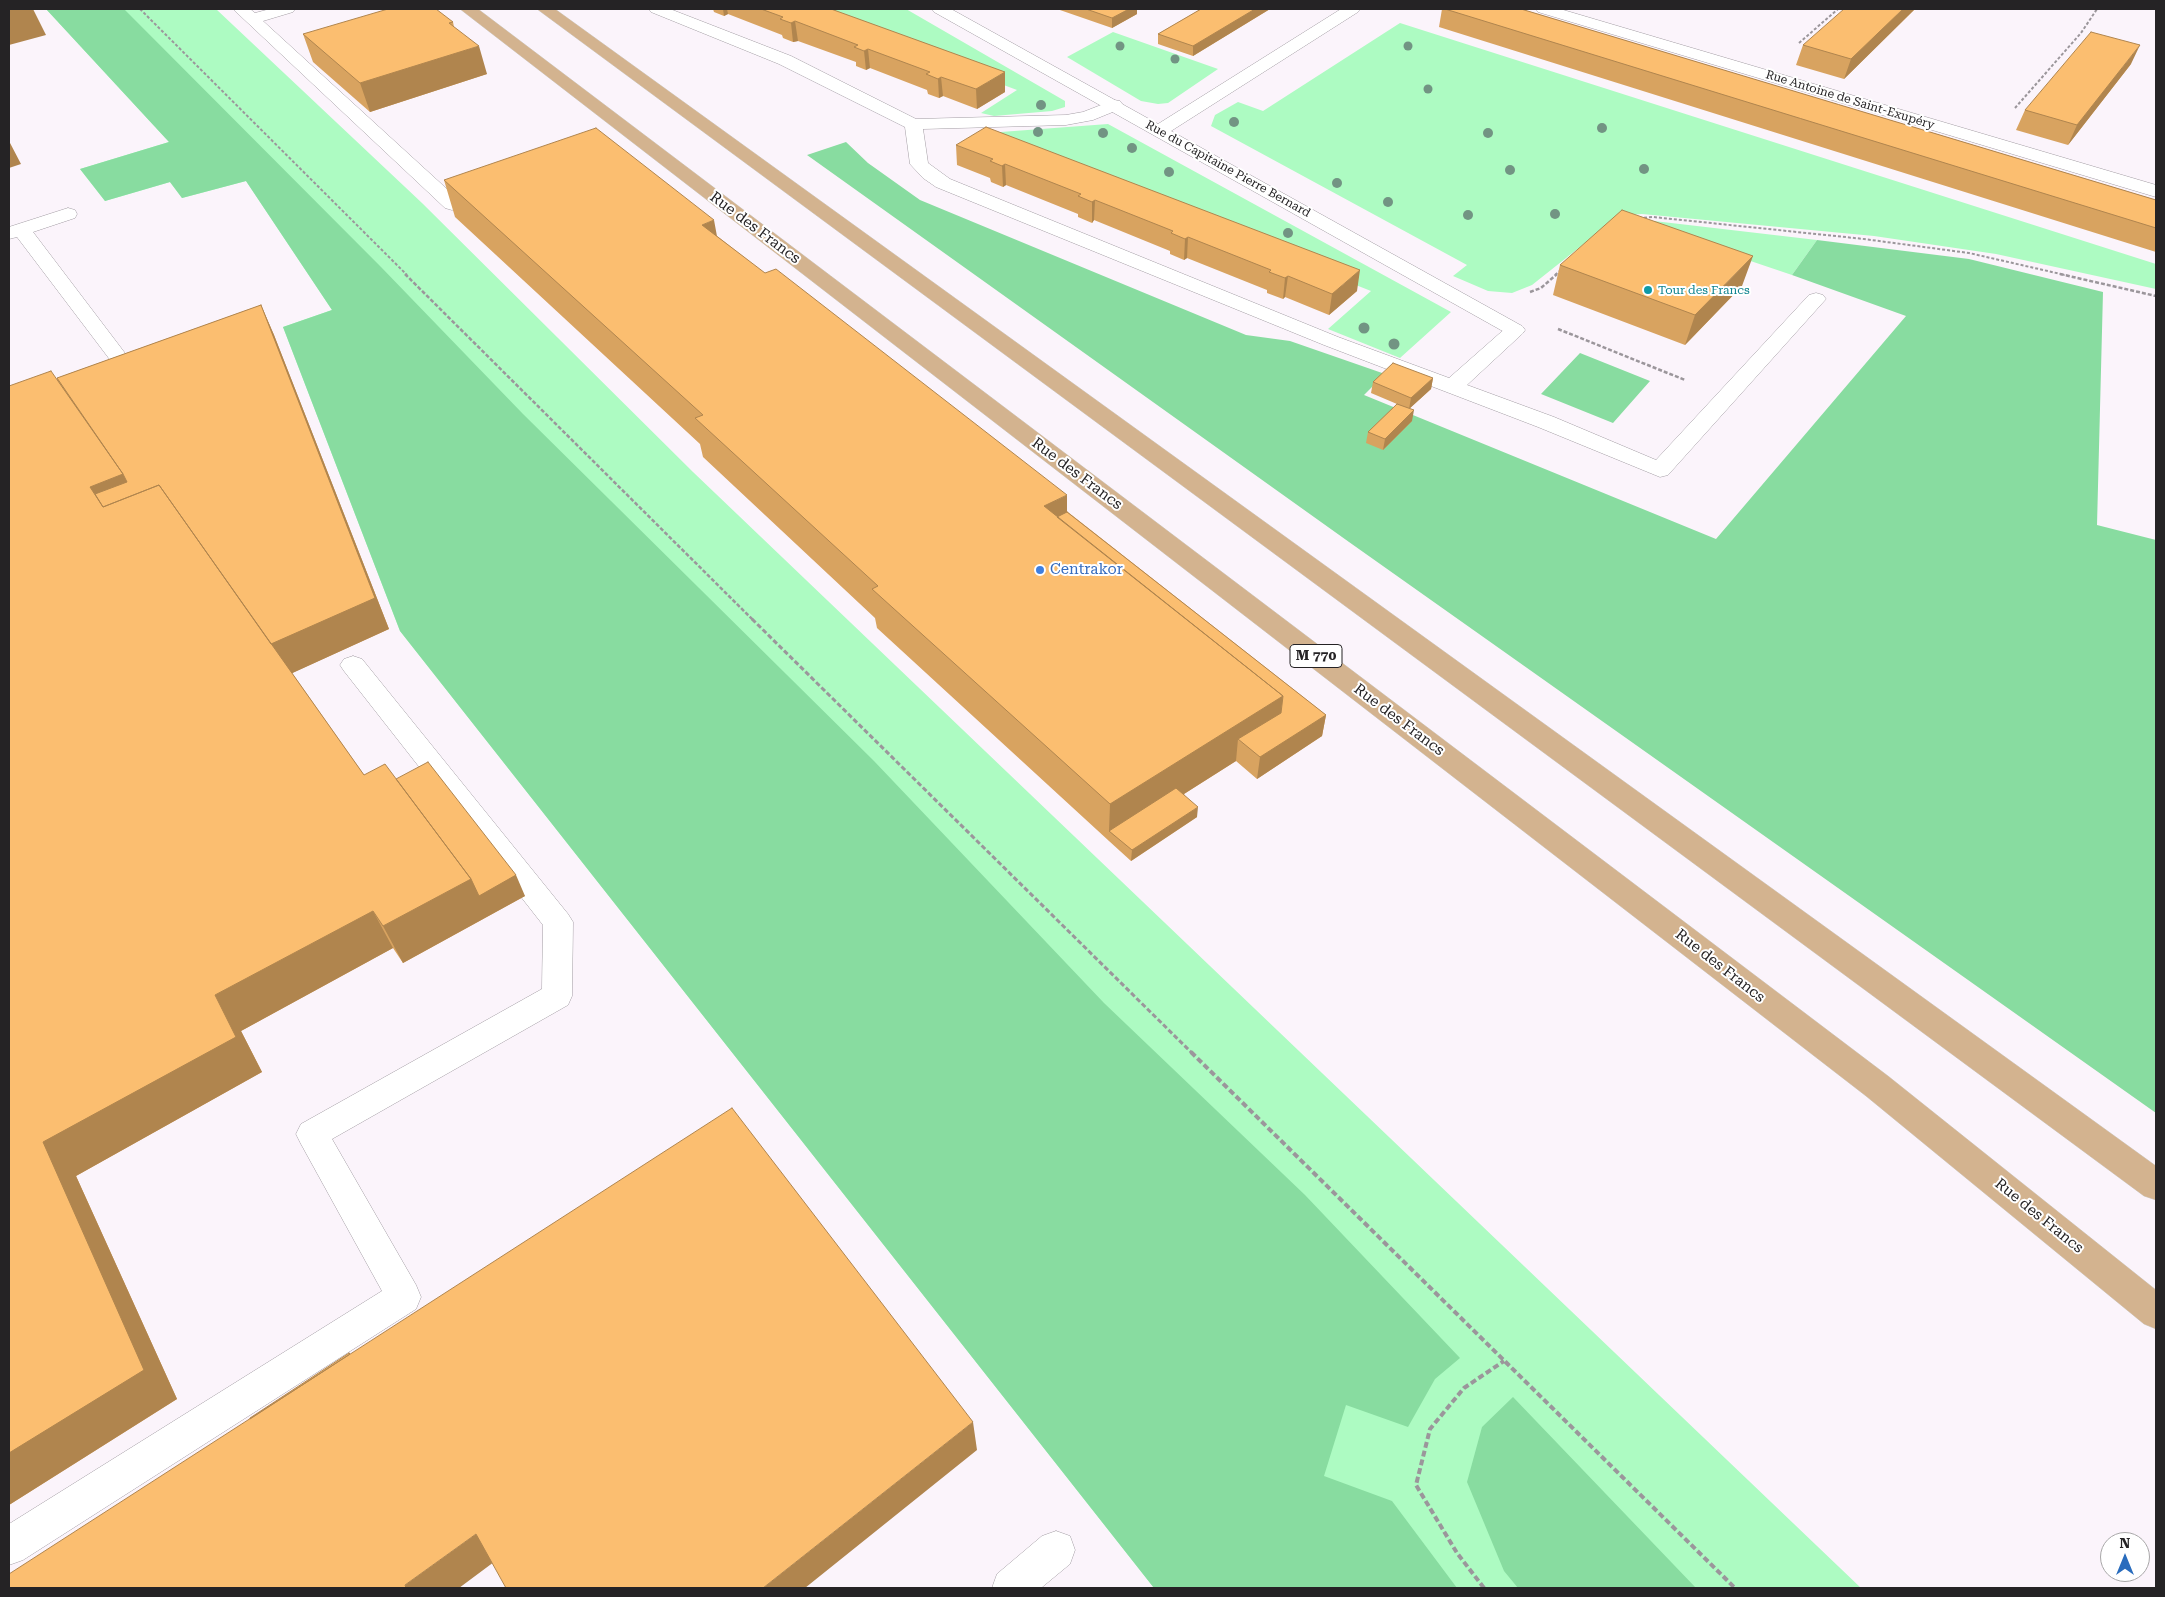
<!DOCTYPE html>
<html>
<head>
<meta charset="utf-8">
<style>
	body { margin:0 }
	#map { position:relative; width:2165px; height:1597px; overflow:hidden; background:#fbf4fb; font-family:"Roboto Serif",serif }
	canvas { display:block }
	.frame { position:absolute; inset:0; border:10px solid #252325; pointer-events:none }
	.north { position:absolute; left:2100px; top:1532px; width:50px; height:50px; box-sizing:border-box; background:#fff; border:1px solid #a8a7a8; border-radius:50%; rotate:0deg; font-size:14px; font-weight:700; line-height:20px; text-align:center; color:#252325 }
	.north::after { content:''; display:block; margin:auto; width:18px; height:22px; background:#296cbd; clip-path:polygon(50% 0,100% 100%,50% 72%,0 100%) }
</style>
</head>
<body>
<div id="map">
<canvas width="2165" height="1597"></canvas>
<div class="frame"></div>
<div class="north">N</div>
</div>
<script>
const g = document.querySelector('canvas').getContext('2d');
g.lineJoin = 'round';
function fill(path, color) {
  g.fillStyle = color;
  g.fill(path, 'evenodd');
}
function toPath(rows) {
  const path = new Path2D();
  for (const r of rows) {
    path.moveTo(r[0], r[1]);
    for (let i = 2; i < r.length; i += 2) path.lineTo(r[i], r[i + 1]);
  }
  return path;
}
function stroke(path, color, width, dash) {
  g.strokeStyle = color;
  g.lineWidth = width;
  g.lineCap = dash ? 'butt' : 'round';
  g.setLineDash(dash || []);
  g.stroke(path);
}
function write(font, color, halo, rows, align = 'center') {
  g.font = font + ' "Roboto Serif",serif';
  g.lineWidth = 4;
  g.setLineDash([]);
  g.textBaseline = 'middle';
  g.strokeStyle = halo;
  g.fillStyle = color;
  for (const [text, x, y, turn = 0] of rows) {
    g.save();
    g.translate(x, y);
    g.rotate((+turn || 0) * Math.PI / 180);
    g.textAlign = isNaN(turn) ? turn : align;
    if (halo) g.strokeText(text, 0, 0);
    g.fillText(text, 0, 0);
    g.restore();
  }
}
fill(toPath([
	[46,9,216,9,422,203,693,472,1861,1588,1154,1588,400,631,283,327,332,310,246,181,182,198,170,182,105,201,80,169,169,142],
	[800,9,906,9,1065,101,1065,107,1052,111,994,116,981,113,1017,90],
	[1400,23,2156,264,2156,289,1996,254,1874,236,1642,214,1619,216,1532,285,1512,293,1488,291,1453,276,1467,265,1211,126,1215,115,1238,102,1263,111],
	[1113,32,1218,69,1168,103,1158,104,1141,101,1067,57],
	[1108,124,1451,312,1400,358,1328,329,1371,291,974,134],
	[1654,221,1817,240,1792,275,1638,223]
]), '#adfbc2');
fill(toPath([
	[46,9,124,9,381,267,523,414,874,761,1104,1003,1305,1195,1460,1358,1435,1379,1408,1427,1346,1405,1324,1476,1392,1501,1457,1588,1154,1588,400,631,283,327,332,310,246,181,182,198,170,182,105,201,80,169,169,142],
	[846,142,868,163,920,200,1246,335,1290,341,1385,374,1364,395,1716,539,1906,316,1792,275,1817,240,1969,259,2103,292,2097,525,2156,540,2156,1113,1349,542,807,155],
	[1580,353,1650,381,1613,423,1541,394],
	[1513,1397,1696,1588,1518,1588,1504,1571,1467,1482,1482,1427]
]), '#88dca0');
const service = toPath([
	[233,9,250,9,255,13,270,9,295,9,293,12,263,21,459,200,461,204,459,208,452,210,445,208,233,9],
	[649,9,670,9,791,56,916,119,1066,115,1083,112,1114,100,1120,101,1123,105,1120,109,1093,120,1066,125,923,129,928,163,950,179,1338,337,1449,378,1508,326,1515,324,1522,326,1525,330,1522,334,1467,385,1554,417,1656,460,1809,295,1816,293,1823,295,1826,299,1668,475,1660,477,1538,427,1324,345,936,187,923,178,910,164,905,127,779,64,651,12,649,9],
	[68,208,75,210,77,214,75,218,33,232,134,365,138,369,134,373,127,375,120,373,17,237,9,239,9,227,68,208],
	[353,656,362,659,568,914,573,922,572,996,568,1005,332,1139,416,1285,421,1297,416,1309,23,1560,9,1565,9,1524,382,1291,301,1144,296,1134,301,1124,542,989,543,925,344,671,340,665,344,659,353,656],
	[1056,1531,1070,1536,1075,1550,1070,1564,1041,1588,992,1588,997,1574,1042,1536,1056,1531]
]);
const minor = toPath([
	[932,9,951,9,1158,124,1341,9,1360,9,1358,12,1171,131,1522,326,1525,330,1522,334,1515,336,1508,334,934,12,932,9],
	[1536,9,1560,9,2156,185,2156,197,1538,12,1536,9]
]);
const primary = toPath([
	[460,9,478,9,1888,1076,2156,1290,2156,1329,2144,1324,1866,1096,460,9],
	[537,9,555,9,2156,1166,2156,1200,2144,1196,537,9]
]);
stroke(service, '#a39da4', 1);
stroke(minor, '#a39da4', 1);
stroke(primary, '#d3d3d3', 1);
stroke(toPath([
	[140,9,407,275],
	[1799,43,1838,9],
	[2015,108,2081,33,2097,9],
	[1639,218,1653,217,1864,239,1969,253,2065,275],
	[1555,275,1561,270]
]), '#9b969b', 2, [3, 2]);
stroke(toPath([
	[405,274,753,620],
	[2060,274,2156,296],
	[1530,292,1541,288,1557,274],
	[1558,329,1685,380]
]), '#9b969b', 2.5, [4, 2]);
stroke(toPath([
	[752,619,1192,1053]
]), '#9b969b', 3, [5, 2.5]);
stroke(toPath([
	[1191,1052,1735,1588],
	[1484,1588,1457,1553,1416,1485,1430,1429,1464,1388,1504,1361]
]), '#9b969b', 4, [6, 3]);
fill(service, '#fff');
fill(minor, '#fff');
fill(primary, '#d3b38f');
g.fillStyle = '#729483';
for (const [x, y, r] of [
	[1120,46,4.5],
	[1408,46,4.5],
	[1175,59,4.5],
	[1428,89,4.5],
	[1041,105,5],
	[1234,122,5],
	[1602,128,5],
	[1038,132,5],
	[1103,133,5],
	[1488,133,5],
	[1132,148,5],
	[1644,169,5],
	[1510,170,5],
	[1169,172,5],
	[1337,183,5],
	[1388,202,5],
	[1555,214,5],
	[1468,215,5],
	[1288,233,5],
	[1364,328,5.5],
	[1394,344,5.5]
]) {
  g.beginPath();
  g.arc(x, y, r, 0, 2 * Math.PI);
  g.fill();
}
fill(toPath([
	[713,9,831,9,1005,92,977,109,943,96,939,98,928,94,927,90,870,68,866,70,856,66,856,62,798,41,793,42,783,38,782,35,728,14,724,16,714,12],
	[1057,9,1137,9,1137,14,1112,28],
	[1201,9,1270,9,1193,56,1158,44,1158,34],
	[1442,9,1521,9,2156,200,2156,252,1439,27],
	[1915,9,1844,79,1796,65,1803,45],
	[453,22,454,27,487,74,370,112,313,62,303,34],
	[2131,64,2068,145,2016,130,2025,110],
	[956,145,1357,291,1329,315,1285,297,1283,299,1267,293,1267,290,1187,258,1184,260,1170,254,1170,251,1094,220,1092,223,1078,217,1078,214,1006,185,1003,187,991,182,990,178,957,165],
	[444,180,717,236,1326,715,1322,736,1257,779,1236,761,1184,794,1197,817,1131,861,1109,841,877,628,875,618,703,457,700,444,455,217],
	[1560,265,1742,286,1685,345,1553,295],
	[261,305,274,335,389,629,292,673,364,775,396,779,525,896,403,963,393,948,241,1031,262,1072,76,1176,177,1399,9,1505,57,378],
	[1433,378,1431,389,1409,409,1412,421,1383,450,1366,443,1368,432,1397,404,1371,393,1373,382]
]), '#d8a360');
fill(toPath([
	[9,9,33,9,46,35,9,45],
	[723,9,727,9,728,14,724,16],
	[1129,9,1137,9,1137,14,1112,28,1112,18],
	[1255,9,1270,9,1193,56,1193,46],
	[1903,9,1915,9,1844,79,1851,59],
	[795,21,798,41,793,42,791,23],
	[2140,45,2131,64,2068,145,2077,125],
	[479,46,487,74,370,112,360,83],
	[868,49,870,68,866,70,864,51],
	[1005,72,1005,92,977,109,976,89],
	[941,77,943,96,939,98,938,79],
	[9,141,21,164,9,168],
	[1005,164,1006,185,1003,187,1002,166],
	[1095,200,1094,220,1092,223,1092,202],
	[714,220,721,258,702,225],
	[1188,237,1187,258,1184,260,1185,239],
	[1753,256,1742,286,1685,345,1695,315],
	[1360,270,1357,291,1329,315,1332,294],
	[1288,276,1285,297,1283,299,1285,278],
	[261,305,274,335,389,629,286,676,270,645],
	[1433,378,1431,389,1409,409,1411,398],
	[1414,410,1412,421,1383,450,1385,439],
	[123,474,139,502,108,515,90,487],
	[1067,495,1067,533,1044,506],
	[1283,696,1278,734,1238,739,1236,761,1116,837,1109,831,1110,804],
	[1326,715,1322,736,1257,779,1260,757],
	[1198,807,1197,817,1131,861,1132,850],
	[516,875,525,896,403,963,383,926,471,879],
	[373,911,393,948,241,1031,262,1072,76,1176,177,1399,9,1505,9,1453,43,1142,215,995],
	[973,1422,977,1450,805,1588,763,1588],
	[476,1534,498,1559,459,1588,406,1588,405,1585]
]), '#b0854e');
const building = toPath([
	[388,9,436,9,453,22,449,23,479,46,360,83,303,34,388,9],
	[761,9,831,9,1005,72,976,89,941,77,938,79,926,74,930,72,868,49,864,51,854,47,858,45,795,21,791,23,780,19,783,17,761,9],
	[1086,9,1129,9,1112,18,1086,9],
	[1201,9,1255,9,1193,46,1158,34,1201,9],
	[1445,9,1521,9,2156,200,2156,228,1445,9],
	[1844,9,1903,9,1851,59,1803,45,1844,9],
	[2091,32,2140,45,2077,125,2025,110,2091,32],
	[986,127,1360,270,1332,294,1288,276,1285,278,1269,272,1271,270,1188,237,1185,239,1171,233,1173,231,1095,200,1092,202,1078,196,1081,194,1005,164,1002,166,990,161,993,159,956,145,986,127],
	[596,128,714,220,702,225,765,273,776,269,1067,495,1044,506,1283,696,1110,804,872,589,878,586,695,418,703,415,444,180,596,128],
	[1622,210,1753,256,1695,315,1560,265,1622,210],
	[261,305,375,598,271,644,159,485,103,507,95,494,127,482,123,474,57,378,261,305],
	[1393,363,1433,378,1411,398,1373,382,1393,363],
	[51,371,123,474,90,487,103,507,159,485,364,775,385,764,471,879,383,926,373,911,215,995,236,1037,43,1142,144,1370,9,1453,9,386,51,371],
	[1397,404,1414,410,1385,439,1368,432,1397,404],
	[1067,512,1326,715,1260,757,1238,739,1281,713,1283,696,1057,517,1067,512],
	[428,762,516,875,479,896,471,879,396,779,428,762],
	[1176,788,1198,807,1132,850,1109,831,1176,788],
	[732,1108,973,1422,763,1588,506,1588,476,1534,405,1585,406,1588,9,1588,9,1574,732,1108],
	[349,1353,350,1354,250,1419,250,1418,349,1353]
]);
fill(building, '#fbbe70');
stroke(building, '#b0854e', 1);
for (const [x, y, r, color] of [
	[1648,290,5,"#0f9aa8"],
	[1040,570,5,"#3f7fe0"]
]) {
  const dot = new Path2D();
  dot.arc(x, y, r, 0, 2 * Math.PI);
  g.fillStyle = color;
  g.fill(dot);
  stroke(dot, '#fff', 2);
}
write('12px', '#252325', '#fff', [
	["Rue Antoine de Saint-Exupéry",1850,100,17],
	["Rue du Capitaine Pierre Bernard",1228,169,29]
]);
write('12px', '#0d838f', '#fff', [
	["Tour des Francs",1658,290]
], 'left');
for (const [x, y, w] of [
	[1316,656,52]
]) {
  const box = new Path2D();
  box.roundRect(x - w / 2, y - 11.5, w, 23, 4);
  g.fillStyle = '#fff';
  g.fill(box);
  stroke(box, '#252325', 1);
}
write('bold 14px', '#252325', null, [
	["M 770",1316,656]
]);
write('15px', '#252325', '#fff', [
	["Rue des Francs",755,228,37],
	["Rue des Francs",1077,474,37],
	["Rue des Francs",1399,720,37],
	["Rue des Francs",1720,966,38],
	["Rue des Francs",2039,1216,39]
]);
write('15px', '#366cbe', '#fff', [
	["Centrakor",1050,570]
], 'left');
</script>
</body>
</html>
